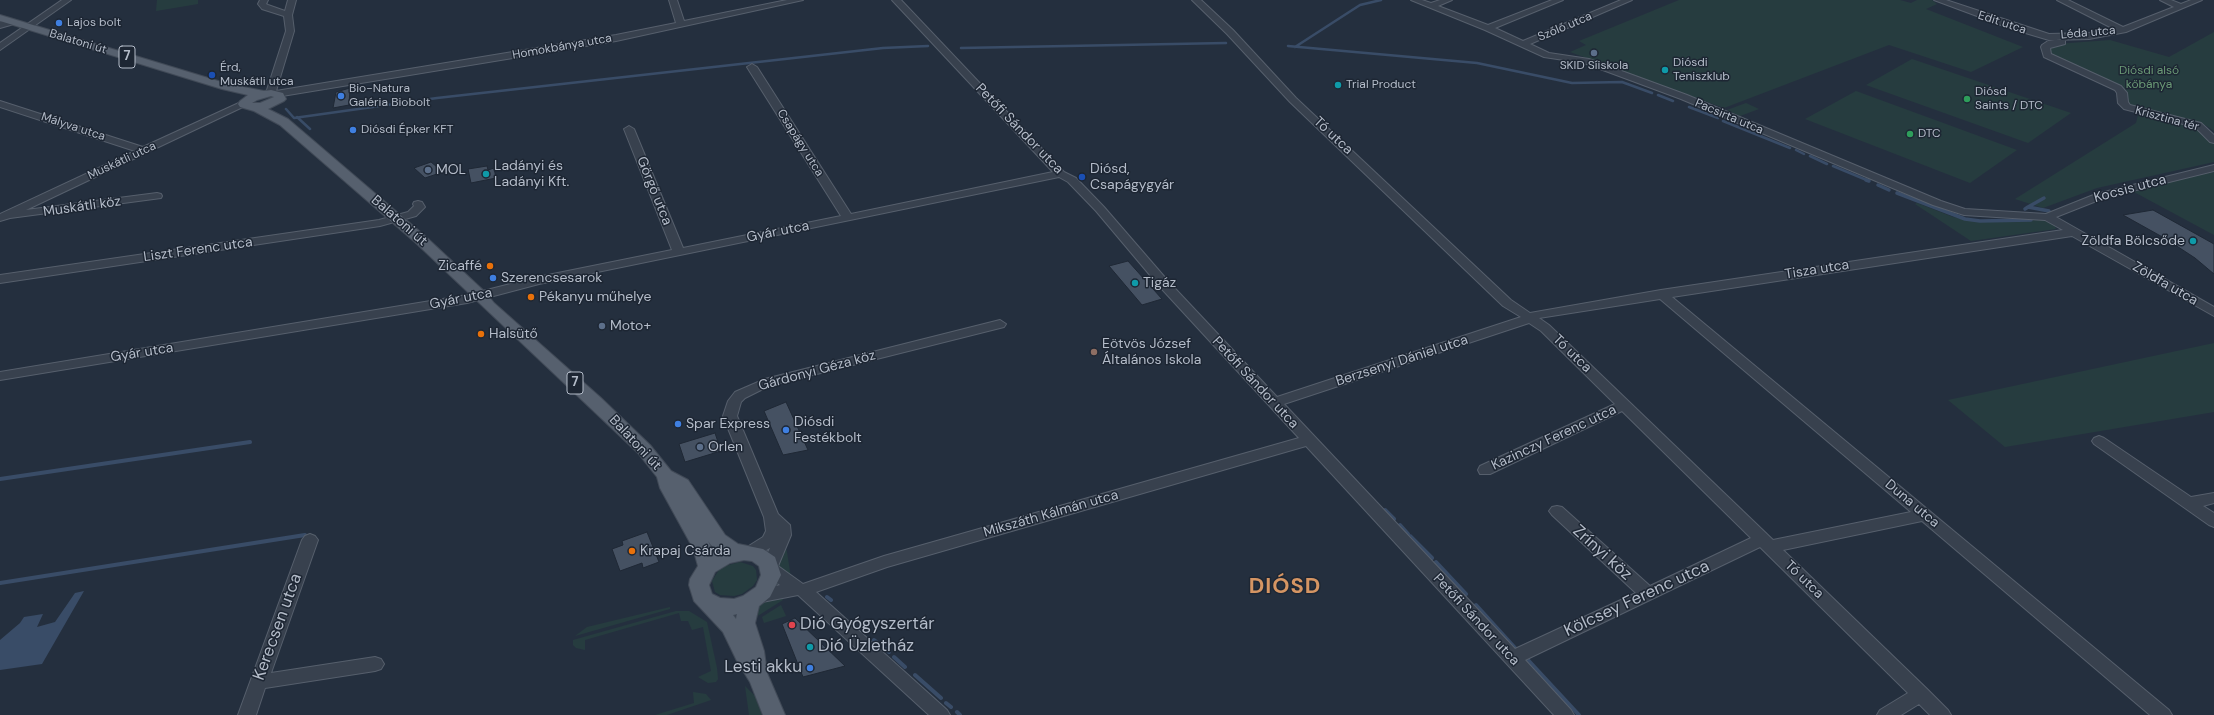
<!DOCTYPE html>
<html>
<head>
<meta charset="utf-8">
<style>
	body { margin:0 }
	canvas { display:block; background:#242f3e }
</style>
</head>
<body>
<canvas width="2214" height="715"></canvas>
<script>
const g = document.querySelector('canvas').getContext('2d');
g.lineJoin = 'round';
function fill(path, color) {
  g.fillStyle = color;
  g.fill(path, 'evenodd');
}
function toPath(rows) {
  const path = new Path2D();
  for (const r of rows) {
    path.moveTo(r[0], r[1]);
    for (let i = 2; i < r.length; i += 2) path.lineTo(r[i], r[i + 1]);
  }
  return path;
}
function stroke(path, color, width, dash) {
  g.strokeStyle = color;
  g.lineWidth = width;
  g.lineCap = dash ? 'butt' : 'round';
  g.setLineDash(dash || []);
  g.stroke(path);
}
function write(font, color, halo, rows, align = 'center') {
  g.font = font + ' "DM Sans",sans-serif';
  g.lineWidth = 3;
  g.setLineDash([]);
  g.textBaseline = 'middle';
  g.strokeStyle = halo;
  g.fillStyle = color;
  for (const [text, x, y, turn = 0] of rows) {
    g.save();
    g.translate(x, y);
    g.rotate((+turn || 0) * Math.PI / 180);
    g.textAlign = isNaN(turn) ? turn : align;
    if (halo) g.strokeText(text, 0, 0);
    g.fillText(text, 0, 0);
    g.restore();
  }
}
fill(toPath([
	[157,0,198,0,198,4,156,11],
	[1679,0,1900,0,1911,3,1917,0,1932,0,1937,4,1926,9,2023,47,1971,72,1889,45,1724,108,1570,52,1586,45,1579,41],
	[2214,32,2214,131,2205,125,2129,105,2125,91,2054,56,2049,49,2056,44,2110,40,2169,57],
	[1912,59,2071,113,2028,143,1866,85],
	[1856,91,2017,150,1970,183,1805,119],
	[1746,103,1759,109,1740,116,1727,110],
	[2138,115,2197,127,2214,143,2214,162,2097,188,2043,208,2015,199,2136,123],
	[2214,172,2214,235,2134,192,2146,189,2145,187],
	[1917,203,1953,217,1981,222,2043,220,2054,224,2056,229,1971,241,1915,204],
	[2214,343,2214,412,2005,447,1948,400],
	[783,547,786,548,787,552,791,578,778,567,777,562],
	[740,562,753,566,756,570,757,580,753,586,742,594,734,596,720,595,715,592,712,581,719,570,725,566],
	[783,596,783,600,756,617,752,611,763,601],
	[781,605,786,616,764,623,762,617],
	[670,607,670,609,575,636,587,627],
	[676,611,689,611,707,622,717,668,718,679,716,682,708,683,698,677,711,671,703,627,692,630,688,621,681,621,679,613,585,640,585,650,576,648,573,645,573,640],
	[745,686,755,696,762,715,749,715],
	[693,692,706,694,711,700,667,715,655,715,694,703]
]), '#263c3f');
fill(toPath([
	[84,591,42,664,0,670,0,640,20,623,24,617,43,614,37,627,55,622,75,593]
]), '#394c67');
stroke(toPath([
	[1288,46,1477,63,1572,83,1622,82,1652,93],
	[1295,47,1360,5,1381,0],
	[961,48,1226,43],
	[1658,95,1673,101],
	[1689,107,1718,118],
	[286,109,294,118,437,98,883,48,928,46],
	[297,117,310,129],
	[1723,121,1790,148],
	[1796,150,1804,154],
	[1810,156,1827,164],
	[1833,166,1869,181]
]), '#394c67', 2.5);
stroke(toPath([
	[1866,180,1869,181],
	[1878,185,1889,190],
	[1897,193,1965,219,1980,221,2031,220,2029,216],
	[2028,207,2044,198],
	[2025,209,2028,207,2049,211]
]), '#394c67', 3.5);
stroke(toPath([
	[0,479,250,442],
	[1385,510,1394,519],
	[1400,525,1408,534],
	[1410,536,1432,558],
	[1436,562,1466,594],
	[0,583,305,535],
	[827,597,831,600],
	[1476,605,1516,649],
	[874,640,879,644],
	[884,648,889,652],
	[894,657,905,667],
	[1528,660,1579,715],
	[915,675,941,698],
	[946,703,951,707],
	[957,712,960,715]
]), '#394c67', 4);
const building = toPath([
	[350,88,349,105,333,108,336,92,350,88],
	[431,162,443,172,425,178,414,168,431,162],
	[487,166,488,170,494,168,496,178,471,183,468,169,487,166],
	[2153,210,2214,244,2214,274,2195,258,2166,239,2123,215,2153,210],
	[1128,261,1162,299,1142,305,1109,266,1128,261],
	[786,402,808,450,783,455,764,411,786,402],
	[715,433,721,451,685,462,679,444,715,433],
	[647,532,659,562,643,568,642,563,620,571,612,549,623,545,622,541,647,532],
	[795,618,845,666,803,677,782,624,795,618]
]);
fill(building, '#455162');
stroke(building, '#1f2835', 1);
const minor = toPath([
	[62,0,71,0,0,50,0,43,62,0],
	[260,0,268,0,266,4,268,5,285,11,288,0,296,0,292,15,294,31,276,91,616,35,676,23,669,0,677,0,684,21,787,0,803,0,616,41,276,97,266,93,286,31,284,16,262,9,258,4,260,0],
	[892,0,901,0,1064,172,1076,178,1104,207,1168,281,1277,397,1521,317,1503,306,1290,102,1227,34,1192,0,1201,0,1233,30,1296,98,1511,300,1530,313,1661,290,2063,230,2045,220,1964,215,1933,205,1681,99,1584,63,1544,57,1485,30,1411,0,1422,0,1431,3,1440,0,1452,0,1438,6,1488,25,1552,0,1563,0,1495,28,1523,41,1621,0,1632,0,1530,44,1549,53,1589,59,1687,95,1941,201,1965,209,2046,214,2096,194,2214,165,2214,171,2104,198,2056,217,2214,307,2214,316,2072,236,1672,297,2169,710,2172,715,2150,715,1922,521,1783,550,1927,689,1948,710,1951,715,1930,715,1919,704,1901,715,1877,715,1880,710,1908,693,1760,547,1525,660,1571,710,1574,715,1554,715,1306,446,887,567,816,592,947,710,950,715,929,715,798,595,757,603,751,601,749,597,751,593,780,585,765,574,763,570,762,566,770,548,750,559,744,557,742,553,744,549,763,537,766,531,764,517,723,416,728,401,735,392,765,379,1000,320,1006,324,1004,327,769,386,745,398,741,402,737,416,778,514,790,525,791,535,778,566,803,584,884,556,1299,438,1160,287,1096,211,1068,182,1059,177,539,284,467,303,0,380,0,372,467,295,538,277,672,250,624,129,629,126,634,129,683,248,841,216,747,67,752,64,757,67,851,214,1053,172,892,0],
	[1660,299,1911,512,1773,540,1549,325,1539,318,1660,299],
	[1529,323,1541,331,1615,404,1480,466,1478,470,1480,474,1490,474,1622,411,1751,538,1650,586,1562,507,1557,506,1552,507,1549,511,1552,515,1636,593,1515,649,1284,404,1529,323],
	[1934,0,1946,0,2049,34,2089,33,2114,29,2057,0,2068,0,2123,27,2174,7,2160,0,2171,0,2181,4,2191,0,2202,0,2126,32,2089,39,2049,40,2012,29,1934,0],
	[11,19,15,22,14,24,0,28,0,22,11,19],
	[2062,39,2065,40,2065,44,2050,48,2051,54,2121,86,2127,93,2128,102,2130,105,2201,123,2214,135,2214,143,2210,142,2195,127,2124,109,2118,103,2117,93,2115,90,2044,57,2041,47,2042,45,2048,41,2062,39],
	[0,101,143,147,241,102,247,102,249,104,26,210,157,193,161,194,162,196,161,198,10,218,0,221,0,214,135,151,0,107,0,101],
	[418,201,422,202,425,207,416,216,380,226,0,283,0,275,379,220,408,212,414,206,413,204,414,202,418,201],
	[2099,436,2104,438,2191,497,2214,493,2214,503,2203,506,2214,513,2214,527,2209,525,2094,444,2092,441,2094,438,2099,436],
	[310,534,315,536,318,540,271,673,375,657,381,659,384,664,381,669,375,671,265,688,256,715,238,715,302,540,305,536,310,534]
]);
const major = toPath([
	[0,15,228,84,264,91,271,90,283,93,286,99,284,101,268,109,288,119,426,237,486,293,494,303,601,398,650,445,671,471,688,480,725,535,738,544,763,549,775,557,781,575,770,597,759,606,755,623,764,651,767,673,785,715,763,715,750,682,737,661,723,632,694,601,689,585,690,579,698,566,693,548,660,488,657,477,638,453,416,243,280,125,254,111,240,107,238,104,240,101,248,95,222,89,0,21,0,15],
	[271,96,274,97,260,103,252,103,257,100,271,96],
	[708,541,711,545,719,551,714,553,708,541],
	[744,560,752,561,759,566,761,575,756,587,743,596,734,599,720,598,712,594,709,585,715,572,730,563,744,560],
	[737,614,736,619,733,615,737,614]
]);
stroke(minor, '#565f6c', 2);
stroke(major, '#414a57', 2);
fill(minor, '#38414e');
fill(major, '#56606e');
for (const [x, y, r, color] of [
	[59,23,4,"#3f7fe0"],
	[1594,53,4,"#5c6f8a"],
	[1665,70,4,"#0f9aa8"],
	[212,75,4,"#1a4fb4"],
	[1338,85,4,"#0f9aa8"],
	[341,96,4,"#3f7fe0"],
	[1967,99,4,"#2e9e5b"],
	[353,130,4,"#3f7fe0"],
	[1910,134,4,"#2e9e5b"],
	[428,170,4,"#5c6f8a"],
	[486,174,4,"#0f9aa8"],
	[1082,177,4,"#1a4fb4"],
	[2193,241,4,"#0f9aa8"],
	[490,266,4,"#e8710a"],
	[493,278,4,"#3f7fe0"],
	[1135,283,4,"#0f9aa8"],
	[531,297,4,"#e8710a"],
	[602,326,4,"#5c6f8a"],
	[481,334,4,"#e8710a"],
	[1094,352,4,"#8d6e63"],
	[678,424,4,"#3f7fe0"],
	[786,430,4,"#3f7fe0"],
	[700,447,4,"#5c6f8a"],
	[632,551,4,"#e8710a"],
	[792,625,4,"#e0444e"],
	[810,647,4,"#0f9aa8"],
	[810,668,4,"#3f7fe0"]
]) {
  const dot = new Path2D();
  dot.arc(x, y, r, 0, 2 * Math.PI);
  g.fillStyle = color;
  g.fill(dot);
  stroke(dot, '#1d2633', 1.5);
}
write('12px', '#b4bcc9', '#1d2633', [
	["Lajos bolt",67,23],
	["Diósdi",1673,63],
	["Teniszklub",1673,77],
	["SKID Síiskola",1594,66,"center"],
	["Érd,",220,68],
	["Muskátli utca",220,82],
	["Trial Product",1346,85],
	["Bio-Natura",349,89],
	["Galéria Biobolt",349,103],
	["Diósd",1975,92],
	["Saints / DTC",1975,106],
	["Diósdi Épker KFT",361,130],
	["DTC",1918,134]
], 'left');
write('12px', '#b4bcc9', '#1d2633', [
	["Edit utca",2002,23,18],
	["Szőlő utca",1565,27,-23],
	["Léda utca",2088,33,-5],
	["Balatoni út",78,42,17],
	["Homokbánya utca",562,47,-10],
	["Pacsirta utca",1729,117,23],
	["Krisztina tér",2167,119,15],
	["Mályva utca",73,127,18],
	["Csapágy utca",800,143,58],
	["Muskátli utca",122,161,-25]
]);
write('12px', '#6b9a76', '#1d2633', [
	["Diósdi alsó",2149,71],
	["kőbánya",2149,85]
]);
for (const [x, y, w] of [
	[127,57,16],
	[575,383,16]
]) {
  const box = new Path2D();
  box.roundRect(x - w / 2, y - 11, w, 22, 3);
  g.fillStyle = '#1d2633';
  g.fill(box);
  stroke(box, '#b4bcc9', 1);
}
write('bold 13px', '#b4bcc9', null, [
	["7",127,57],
	["7",575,383]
]);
write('14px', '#b4bcc9', '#1d2633', [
	["Petőfi Sándor utca",1019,129,46],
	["Tó utca",1333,136,43],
	["Kocsis utca",2130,189,-15],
	["Görgő utca",654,191,68],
	["Muskátli köz",82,207,-8],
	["Balatoni út",399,221,41],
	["Gyár utca",778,232,-11],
	["Liszt Ferenc utca",198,250,-8],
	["Tisza utca",1817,270,-9],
	["Zöldfa utca",2165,284,30],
	["Gyár utca",461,299,-11],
	["Gyár utca",142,353,-9],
	["Tó utca",1572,354,44],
	["Berzsenyi Dániel utca",1402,361,-18],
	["Gárdonyi Géza köz",817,371,-15],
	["Petőfi Sándor utca",1255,383,47],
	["Kazinczy Ferenc utca",1554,438,-25],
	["Balatoni út",635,443,47],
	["Duna utca",1912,504,40],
	["Mikszáth Kálmán utca",1051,514,-16],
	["Tó utca",1804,580,44],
	["Petőfi Sándor utca",1476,620,47]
]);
write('14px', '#b4bcc9', '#1d2633', [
	["Ladányi és",494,166],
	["Ladányi Kft.",494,182],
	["Diósd,",1090,169],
	["Csapágygyár",1090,185],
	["MOL",436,170],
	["Zöldfa Bölcsőde",2185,241,"right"],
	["Zicaffé",482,266,"right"],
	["Szerencsesarok",501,278],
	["Tigáz",1143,283],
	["Pékanyu műhelye",539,297],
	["Moto+",610,326],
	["Halsütő",489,334],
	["Eötvös József",1102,344],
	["Általános Iskola",1102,360],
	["Diósdi",794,422],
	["Festékbolt",794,438],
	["Spar Express",686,424],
	["Orlen",708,447],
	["Krapaj Csárda",640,551]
], 'left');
write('17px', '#b4bcc9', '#1d2633', [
	["Zrínyi köz",1602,553,42],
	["Kölcsey Ferenc utca",1637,599,-25],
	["Kerecsen utca",278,627,-70]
]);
write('17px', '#b4bcc9', '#1d2633', [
	["Dió Gyógyszertár",800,625],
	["Dió Üzletház",818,647],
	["Lesti akku",802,668,"right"]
], 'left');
g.letterSpacing = '1px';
write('bold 22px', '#d59563', '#1d2633', [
	["DIÓSD",1285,587]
]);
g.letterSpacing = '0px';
</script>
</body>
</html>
